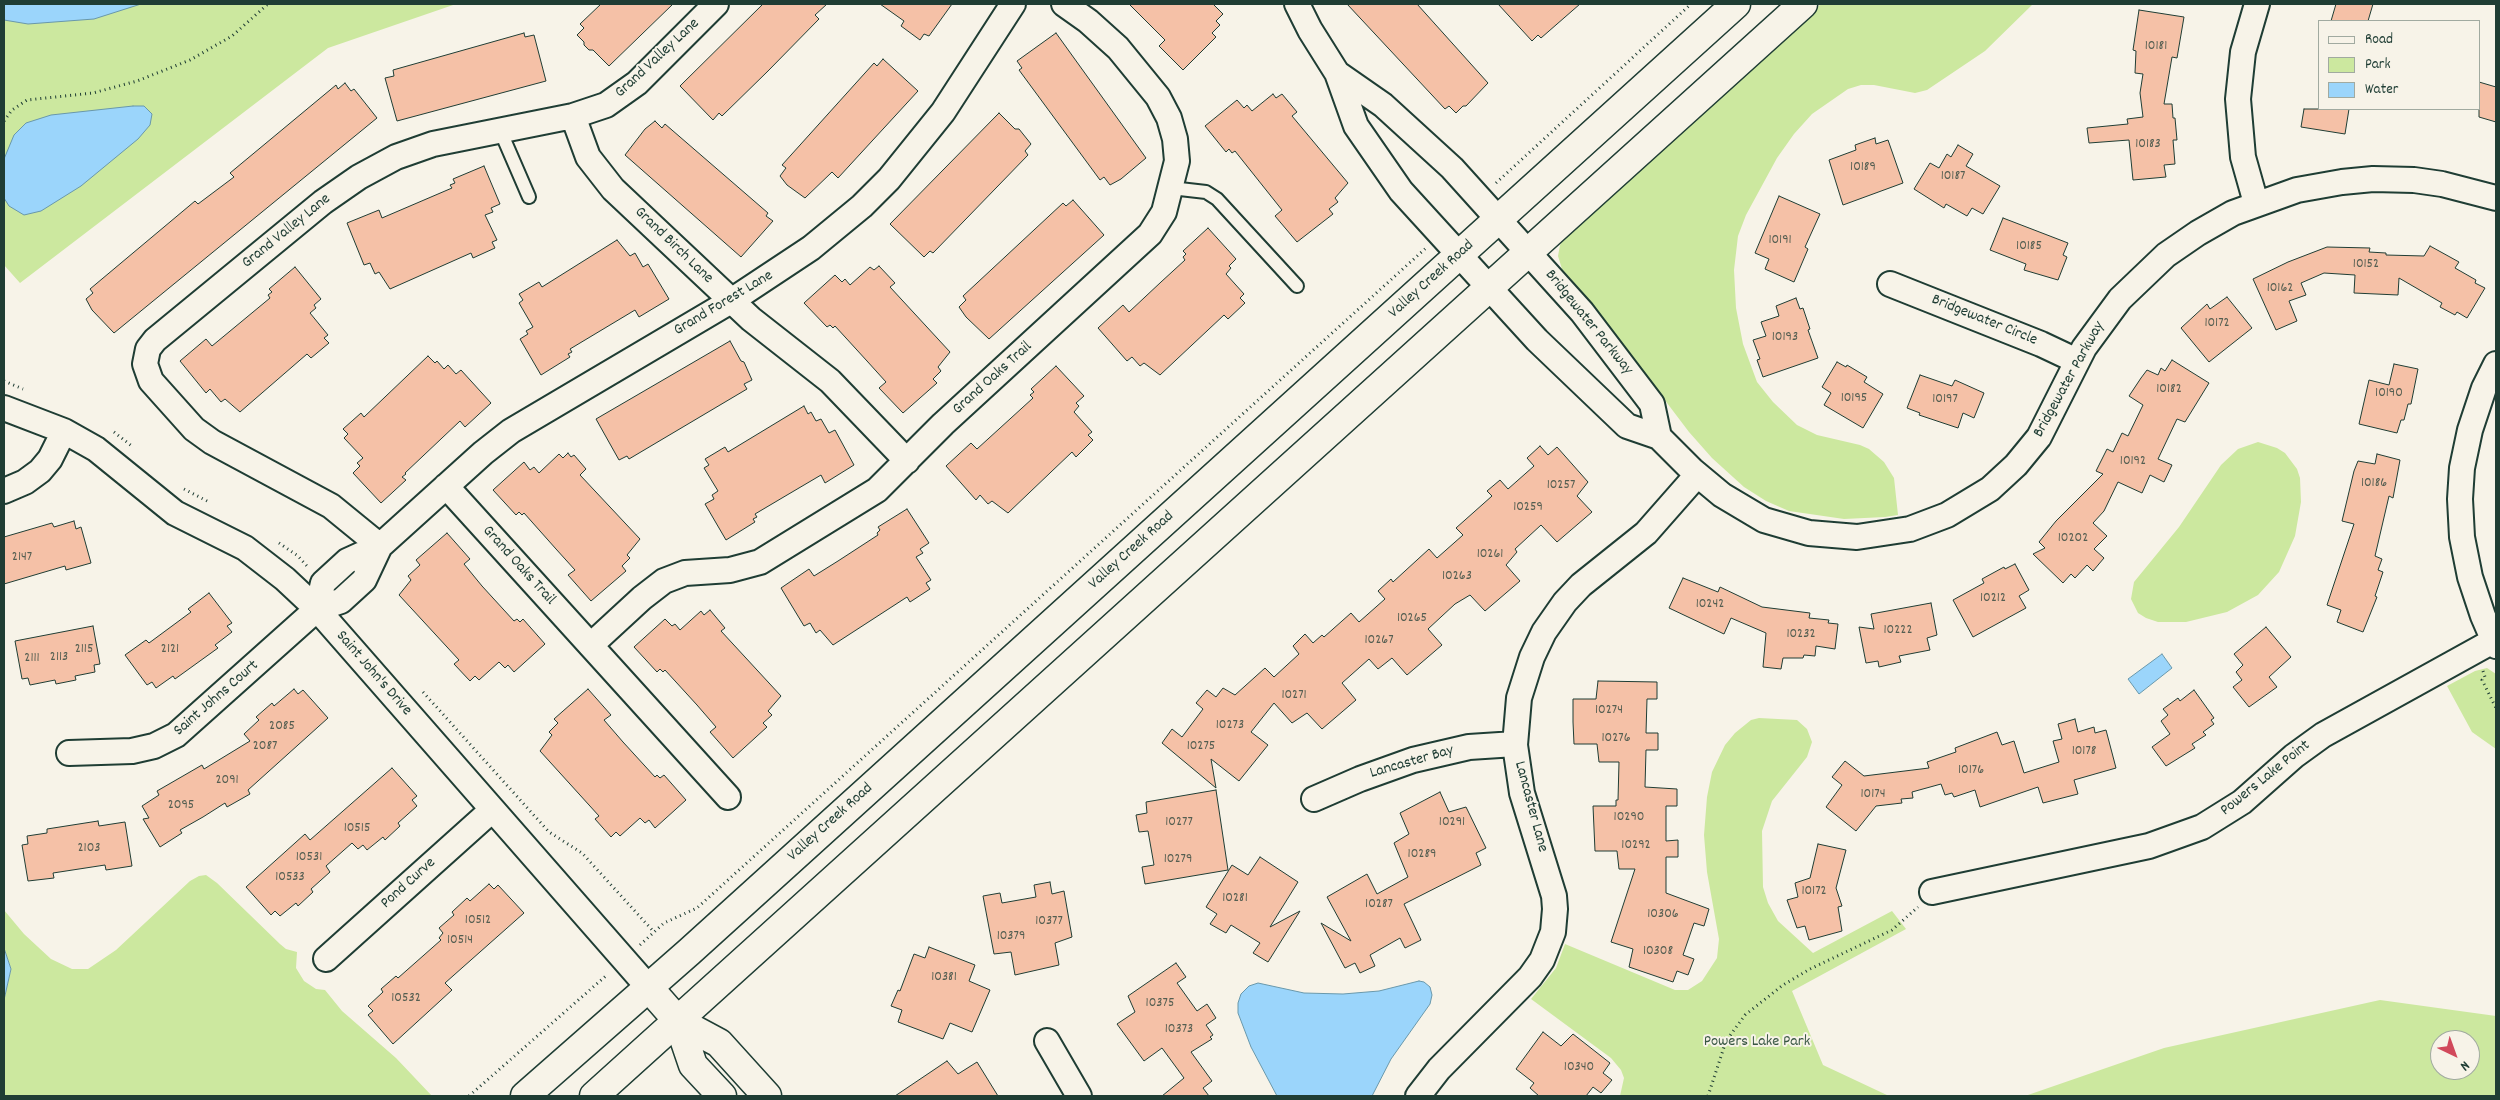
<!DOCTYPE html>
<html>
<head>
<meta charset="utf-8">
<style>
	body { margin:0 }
	#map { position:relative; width:2500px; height:1100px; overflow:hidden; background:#f7f3e8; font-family:Dekko,sans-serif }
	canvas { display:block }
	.frame { position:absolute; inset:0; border:5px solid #1f3d34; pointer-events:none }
	.legend { position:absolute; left:2318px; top:20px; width:162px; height:90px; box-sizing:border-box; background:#f7f3e8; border:1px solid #a1aaa0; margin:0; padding:6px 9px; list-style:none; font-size:15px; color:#1f3d34 }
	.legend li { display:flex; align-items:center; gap:10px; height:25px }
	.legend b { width:25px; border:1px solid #a1aaa0 }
	.north { position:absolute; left:2430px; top:1030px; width:50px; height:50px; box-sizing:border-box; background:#f7f3e8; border:1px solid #a1aaa0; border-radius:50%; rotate:138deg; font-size:14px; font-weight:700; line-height:20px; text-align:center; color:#1f3d34 }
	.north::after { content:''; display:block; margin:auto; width:18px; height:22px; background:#d1495b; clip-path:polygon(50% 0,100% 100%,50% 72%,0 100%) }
</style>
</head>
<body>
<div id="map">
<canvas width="2500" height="1100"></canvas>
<div class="frame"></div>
<ul class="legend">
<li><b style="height:6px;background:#f7f3e8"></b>Road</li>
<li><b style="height:14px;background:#cce89f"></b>Park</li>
<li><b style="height:14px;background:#9bd5fb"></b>Water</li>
</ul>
<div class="north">N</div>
</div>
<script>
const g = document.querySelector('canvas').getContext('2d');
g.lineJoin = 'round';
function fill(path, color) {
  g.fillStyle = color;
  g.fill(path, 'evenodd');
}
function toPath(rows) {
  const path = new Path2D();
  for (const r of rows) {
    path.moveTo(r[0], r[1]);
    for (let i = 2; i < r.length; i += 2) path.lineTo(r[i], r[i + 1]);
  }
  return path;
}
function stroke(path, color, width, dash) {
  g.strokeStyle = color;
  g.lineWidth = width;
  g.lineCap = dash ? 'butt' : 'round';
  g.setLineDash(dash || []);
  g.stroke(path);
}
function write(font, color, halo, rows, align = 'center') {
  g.font = font + ' Dekko,sans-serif';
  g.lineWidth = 4;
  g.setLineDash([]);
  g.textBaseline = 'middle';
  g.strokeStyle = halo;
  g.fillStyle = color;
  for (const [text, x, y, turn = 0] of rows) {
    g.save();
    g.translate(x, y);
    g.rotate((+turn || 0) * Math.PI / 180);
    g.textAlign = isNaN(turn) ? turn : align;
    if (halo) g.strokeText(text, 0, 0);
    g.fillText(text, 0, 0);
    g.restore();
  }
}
fill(toPath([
	[4,4,456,4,328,48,20,283,4,265],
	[1821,4,2033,4,1985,51,1927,90,1915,93,1874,85,1861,85,1848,89,1812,114,1794,134,1777,158,1746,215,1738,236,1734,270,1736,308,1743,344,1757,382,1773,402,1797,425,1817,435,1860,445,1869,449,1884,462,1894,478,1898,515,1885,517,1844,519,1789,511,1766,501,1744,487,1712,458,1689,432,1589,300,1562,269,1558,256,1560,245,1569,231],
	[2258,442,2277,448,2285,453,2297,469,2300,478,2301,502,2295,536,2279,572,2258,595,2227,612,2186,622,2158,622,2146,618,2138,613,2131,599,2134,582,2179,527,2221,465,2238,449],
	[2487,668,2496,674,2496,749,2472,732,2447,686,2475,671],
	[1759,718,1797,720,1807,729,1812,742,1807,757,1772,801,1762,831,1763,887,1768,903,1778,921,1813,953,1892,911,1906,929,1792,991,1823,1065,1889,1096,1620,1096,1624,1078,1621,1070,1611,1058,1531,999,1556,968,1565,944,1675,990,1688,990,1702,981,1717,958,1719,939,1707,872,1704,835,1707,797,1712,772,1725,745,1735,733,1751,720],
	[206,875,217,883,280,944,286,949,297,952,296,968,304,981,316,989,325,990,342,1011,396,1058,432,1096,4,1096,4,1000,11,969,4,948,4,910,24,934,51,959,72,969,88,969,116,950,190,881,199,876],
	[2380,1000,2496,1016,2496,1096,2025,1096,2164,1048],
	[2440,1040,2470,1040,2470,1070,2440,1070]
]), '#cce89f');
const water = toPath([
	[4,4,141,4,94,19,28,24,4,20,4,4],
	[133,106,144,106,152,114,150,125,138,139,81,186,41,211,24,215,9,206,4,198,4,159,14,135,26,123,51,115,133,106],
	[2162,654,2172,668,2139,694,2128,679,2162,654],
	[4,948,11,969,4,1000,4,948],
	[1419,981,1424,982,1430,987,1432,995,1430,1004,1391,1059,1372,1096,1277,1096,1251,1047,1238,1013,1238,1003,1241,994,1249,986,1258,983,1304,993,1343,994,1379,991,1419,981]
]);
fill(water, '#9bd5fb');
stroke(water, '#6998ab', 1);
const building = toPath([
	[601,4,673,4,609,66,593,50,589,50,584,45,584,42,577,35,584,28,580,24,601,4],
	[763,4,827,4,815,15,819,19,768,71,722,116,719,113,713,120,680,86,763,4],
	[880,4,952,4,929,36,924,34,920,40,901,26,904,21,880,4],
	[1129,4,1213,4,1223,14,1216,21,1220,25,1212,33,1216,37,1183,70,1159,46,1165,40,1129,4],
	[1347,4,1417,4,1488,83,1466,106,1463,106,1456,113,1449,106,1445,109,1347,4],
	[1498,4,1580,4,1541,38,1538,35,1532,41,1498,4],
	[2336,4,2373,4,2368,21,2331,21,2336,4],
	[2139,10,2184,17,2177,58,2172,57,2164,104,2172,104,2173,118,2175,118,2177,140,2173,140,2175,164,2164,165,2166,177,2133,180,2129,140,2089,143,2087,128,2128,124,2127,119,2143,117,2140,93,2143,74,2135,73,2136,51,2133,50,2139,10],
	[524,33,525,37,534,35,546,81,397,121,385,78,394,76,393,70,524,33],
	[1056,33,1146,158,1121,179,1110,185,1104,177,1100,180,1019,70,1022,68,1017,61,1056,33],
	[883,59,918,91,838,178,832,172,805,198,787,185,780,176,786,168,782,165,874,63,877,66,883,59],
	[2479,82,2496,87,2496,122,2479,117,2479,82],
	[345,83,351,91,354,89,377,118,114,333,92,310,86,299,93,293,90,289,195,201,198,204,234,177,230,173,336,85,338,89,345,83],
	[1273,94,1276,98,1282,94,1297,112,1292,116,1348,183,1335,198,1338,202,1329,209,1333,214,1297,242,1275,216,1282,210,1235,151,1232,153,1229,149,1226,152,1205,126,1237,100,1244,108,1247,105,1252,111,1273,94],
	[2304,109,2349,109,2345,134,2301,127,2304,109],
	[999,113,1015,129,1019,129,1031,144,1025,151,1028,155,933,253,930,251,924,257,890,224,999,113],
	[655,121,662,128,665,124,768,213,766,216,773,221,741,257,625,155,645,129,655,121],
	[1875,138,1876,144,1888,140,1903,183,1843,205,1829,160,1856,150,1855,145,1875,138],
	[1958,145,1973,154,1966,166,2000,186,1983,214,1972,208,1967,216,1946,204,1944,208,1914,189,1930,163,1939,168,1947,154,1951,157,1958,145],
	[484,166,500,204,491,208,493,212,485,215,497,240,492,242,495,248,473,258,471,253,390,289,379,272,375,274,370,263,364,265,347,223,379,210,382,218,452,188,450,185,455,183,453,179,484,166],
	[1779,196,1820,214,1805,247,1808,249,1794,282,1765,269,1769,259,1755,253,1779,196],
	[1073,200,1104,235,989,339,966,317,959,307,966,300,963,296,1063,203,1066,206,1073,200],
	[2003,218,2068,243,2063,255,2067,257,2058,280,2024,270,2026,264,1990,250,2003,218],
	[1208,228,1236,259,1229,266,1231,268,1226,274,1244,294,1240,298,1245,303,1228,319,1224,315,1160,375,1144,363,1140,366,1132,357,1127,361,1098,328,1123,305,1129,312,1161,282,1185,260,1183,257,1186,254,1183,251,1208,228],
	[617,240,630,256,635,253,643,267,648,264,669,299,639,317,635,310,570,349,572,352,568,354,570,357,541,375,520,339,528,334,526,331,533,327,519,303,523,300,519,294,539,282,542,287,617,240],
	[2430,246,2459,262,2455,268,2476,280,2475,283,2485,288,2467,318,2457,312,2455,315,2440,307,2442,303,2399,278,2398,295,2354,293,2355,275,2324,273,2301,283,2306,295,2289,301,2297,321,2276,330,2253,279,2288,262,2327,247,2370,248,2369,252,2386,253,2386,255,2424,256,2430,246],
	[879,266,895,283,890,287,950,352,938,367,941,371,933,379,937,383,903,413,879,388,886,382,867,361,835,326,833,328,830,325,827,327,804,303,835,275,842,282,845,279,850,285,870,267,874,270,879,266],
	[295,267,321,299,314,305,316,308,310,313,328,335,324,338,329,343,311,358,307,354,240,412,225,399,221,402,210,389,206,393,180,361,206,339,212,346,270,298,268,295,272,292,269,289,295,267],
	[2227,297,2252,328,2209,362,2181,328,2207,304,2210,309,2227,297],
	[1796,298,1800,309,1803,308,1810,329,1808,330,1818,358,1763,377,1757,360,1760,359,1753,340,1766,336,1761,322,1779,316,1776,306,1796,298],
	[730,341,741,361,744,362,752,380,744,384,747,389,629,459,627,456,619,460,596,419,730,341],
	[428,356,435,363,437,361,444,369,448,365,456,374,461,370,491,403,465,427,460,421,405,473,406,474,402,477,406,480,381,503,353,473,360,466,357,463,363,458,344,438,348,434,343,429,361,413,364,417,428,356],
	[2172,360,2209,383,2185,422,2177,419,2158,459,2172,465,2164,482,2150,475,2142,493,2118,482,2104,511,2093,523,2107,536,2094,549,2104,558,2093,571,2087,565,2075,578,2071,574,2063,583,2033,554,2045,548,2039,542,2056,521,2103,474,2096,471,2107,449,2113,452,2122,433,2128,436,2143,405,2129,396,2141,378,2147,370,2158,375,2161,368,2165,371,2172,360],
	[1837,362,1846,367,1847,365,1867,377,1864,382,1883,394,1863,428,1824,405,1831,393,1822,387,1837,362],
	[2394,364,2418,369,2411,404,2408,404,2404,420,2401,420,2397,433,2359,424,2369,380,2389,385,2394,364],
	[1056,366,1084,396,1076,403,1079,406,1074,412,1092,432,1088,435,1093,440,1076,457,1072,452,1008,513,992,501,988,504,980,495,976,500,946,466,971,443,977,449,1033,398,1030,395,1034,392,1031,389,1056,366],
	[1920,375,1952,386,1955,380,1984,393,1974,418,1963,413,1958,428,1919,415,1920,413,1907,408,1920,375],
	[804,406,808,414,811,412,816,421,821,419,829,433,835,430,854,465,825,483,821,475,782,498,755,514,757,517,753,519,755,522,726,540,705,504,714,499,712,495,718,491,704,468,709,465,705,459,725,447,728,452,804,406],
	[1540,446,1548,455,1557,447,1588,482,1577,496,1592,512,1557,542,1541,525,1515,549,1517,552,1506,565,1520,581,1485,611,1470,595,1455,604,1428,629,1442,645,1407,675,1392,658,1378,669,1369,659,1342,683,1356,700,1322,729,1307,713,1292,723,1274,703,1251,732,1268,745,1239,781,1211,759,1216,788,1162,743,1172,729,1182,737,1203,709,1196,703,1207,690,1216,697,1223,688,1235,695,1265,668,1274,677,1299,654,1293,646,1305,634,1313,643,1322,635,1324,637,1351,613,1359,622,1385,599,1378,591,1391,579,1393,582,1429,549,1437,558,1463,535,1456,528,1492,496,1487,491,1500,480,1508,489,1534,466,1527,458,1540,446],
	[568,453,571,457,574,455,586,469,580,475,640,539,627,555,630,558,622,566,626,571,591,601,568,575,575,570,556,549,524,513,522,515,519,512,516,515,493,490,524,462,530,470,534,467,539,473,559,454,563,458,568,453],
	[2377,454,2400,460,2393,498,2389,496,2375,556,2382,559,2378,570,2383,572,2375,596,2377,597,2363,632,2337,622,2341,610,2327,605,2354,524,2342,521,2354,471,2358,461,2375,464,2377,454],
	[907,509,929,543,920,549,923,553,916,557,931,580,926,583,930,589,910,602,907,597,833,645,820,630,816,633,810,623,804,626,781,588,809,569,814,576,838,561,878,535,877,533,880,530,878,527,907,509],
	[74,521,76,529,81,527,91,563,66,570,65,566,4,584,4,537,52,523,54,527,74,521],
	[447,533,470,559,464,564,482,586,514,621,517,619,520,622,523,619,545,644,514,672,508,665,505,668,499,662,479,680,475,676,470,681,454,664,459,660,399,595,411,580,408,576,420,565,416,560,447,533],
	[2015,564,2029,590,2019,596,2026,608,1973,637,1953,600,1984,583,1982,579,2004,567,2005,569,2015,564],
	[1683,578,1718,592,1720,587,1762,607,1810,613,1809,618,1829,620,1828,623,1838,624,1835,649,1816,646,1815,656,1804,655,1803,658,1783,658,1781,669,1763,667,1766,633,1731,618,1724,634,1669,608,1683,578],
	[209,593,232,623,227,626,232,632,215,645,218,648,175,679,173,676,156,688,152,682,147,685,125,655,146,640,149,643,191,612,188,609,209,593],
	[1931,603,1937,635,1927,638,1930,650,1899,656,1901,662,1879,667,1878,661,1866,663,1859,627,1874,629,1871,614,1931,603],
	[710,610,725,628,721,631,781,696,768,711,772,715,763,723,767,727,733,758,710,732,716,727,697,705,665,670,663,672,660,669,657,672,634,647,665,619,672,626,675,624,680,630,701,611,704,615,710,610],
	[93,626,100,664,94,665,95,672,75,676,76,680,56,684,55,680,30,685,28,678,22,679,15,641,93,626],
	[2266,627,2291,657,2269,677,2277,687,2249,707,2233,687,2242,680,2236,672,2243,665,2234,654,2266,627],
	[1598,681,1657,682,1657,699,1647,699,1646,733,1658,733,1658,750,1646,750,1645,787,1677,789,1677,806,1666,806,1666,841,1678,840,1678,857,1666,857,1666,893,1709,909,1704,926,1694,923,1683,955,1694,959,1688,975,1677,971,1673,982,1629,967,1633,949,1611,942,1635,869,1619,869,1617,851,1595,851,1593,806,1616,806,1616,800,1618,800,1619,762,1599,762,1597,744,1574,744,1573,722,1573,699,1596,699,1598,681],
	[294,689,298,694,303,690,328,718,248,790,250,794,227,807,225,803,203,817,180,830,182,833,160,847,143,819,149,818,142,806,159,795,157,791,202,765,204,769,250,741,244,734,259,720,256,717,272,703,274,706,294,689],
	[588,689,611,715,604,720,623,742,655,777,657,775,660,778,664,775,686,800,655,828,649,820,645,823,640,818,620,836,616,832,611,837,595,819,599,816,540,751,552,735,549,732,558,723,554,719,588,689],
	[2194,690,2214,718,2211,720,2214,724,2203,732,2206,735,2192,744,2195,748,2166,766,2152,747,2170,734,2161,721,2168,715,2163,709,2178,698,2180,701,2194,690],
	[2075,719,2078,732,2094,727,2095,733,2106,730,2116,768,2074,780,2078,794,2043,803,2038,787,1980,807,1975,790,1954,797,1952,793,1945,795,1941,784,1912,792,1913,798,1901,799,1902,803,1876,806,1856,831,1826,807,1842,785,1832,777,1845,761,1864,776,1929,768,1927,762,1956,752,1955,748,1997,732,2002,745,2014,741,2024,773,2059,762,2053,741,2062,739,2058,724,2075,719],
	[392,768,417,796,412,800,417,806,398,823,400,826,385,840,383,837,367,850,363,845,358,849,352,843,326,866,330,872,311,889,313,892,298,906,296,903,280,916,275,911,271,915,246,887,305,834,310,840,392,768],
	[1216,790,1228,870,1145,884,1142,867,1154,865,1148,831,1139,832,1136,815,1147,813,1146,802,1216,790],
	[1440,792,1449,812,1466,807,1486,848,1476,853,1481,865,1404,904,1421,940,1405,948,1400,938,1370,955,1375,966,1360,973,1355,963,1345,968,1321,923,1351,941,1327,897,1367,874,1377,894,1408,877,1394,843,1409,834,1400,813,1440,792],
	[98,821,99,826,125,822,132,866,106,870,105,865,53,873,54,878,28,881,22,845,28,844,27,836,47,833,47,829,98,821],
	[1818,844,1846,850,1836,888,1842,906,1838,907,1842,931,1809,940,1805,926,1797,928,1787,900,1798,897,1795,883,1810,878,1818,844],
	[1260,857,1298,882,1270,927,1300,911,1268,962,1253,953,1260,943,1231,925,1226,933,1210,924,1217,914,1206,907,1232,865,1248,875,1260,857],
	[1050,882,1052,894,1064,891,1072,937,1055,943,1059,965,1015,975,1011,952,994,954,983,896,1000,893,1002,903,1036,897,1034,885,1050,882],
	[489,884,494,889,498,885,524,913,445,983,452,990,393,1044,368,1015,373,1011,368,1006,383,992,381,989,396,976,398,978,441,940,439,938,443,933,439,928,454,915,452,912,467,898,470,901,489,884],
	[929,947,975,965,969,981,990,990,972,1032,950,1023,943,1039,898,1022,902,1010,891,1006,898,990,900,991,914,954,925,958,929,947],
	[1176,963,1186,977,1177,983,1197,1011,1207,1004,1216,1018,1206,1025,1213,1035,1210,1037,1212,1039,1191,1052,1212,1081,1203,1088,1209,1096,1162,1096,1184,1078,1162,1048,1144,1061,1117,1024,1135,1012,1128,996,1176,963],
	[1543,1032,1561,1046,1573,1034,1610,1063,1603,1073,1612,1080,1601,1093,1593,1087,1586,1096,1539,1096,1530,1088,1534,1083,1516,1069,1543,1032],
	[947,1061,958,1074,977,1062,998,1096,895,1096,947,1061]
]);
fill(building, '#f5c1a7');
stroke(building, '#1f3d34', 1);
const service = toPath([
	[500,130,529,197],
	[1171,188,1206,192,1217,199,1297,286]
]);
const minor = toPath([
	[1297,4,1310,30,1337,73,1356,126,1401,191,1537,340,1627,426,1659,437,1692,470,1722,495,1764,520,1809,533,1857,537,1910,529,1947,515,1990,489,2016,465,2039,437,2084,348,2120,299,2166,255,2198,233,2233,213,2297,190,2342,182,2373,179,2414,180,2442,184,2496,198],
	[1337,73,1383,105,1452,168,1582,312,1652,404,1659,437],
	[573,116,588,157,613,189,751,319,830,381,907,461],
	[2256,203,2243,157,2238,99,2243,52,2257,4],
	[1890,284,2041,344,2077,361],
	[2496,364,2484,388,2470,430,2462,468,2460,499,2462,537,2470,577,2483,616,2496,646],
	[4,408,64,431,96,449,175,513,245,548,285,579,317,609,649,988],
	[446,486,728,797],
	[4,491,25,482,40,471,50,459,64,431],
	[380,546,331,506,212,442,194,429,151,381,145,364,148,349,155,340,323,202,359,177,396,157,433,144,573,116,606,105,637,83,716,4],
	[317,609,323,583,347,561,380,546,483,453,511,431,731,301,811,248,862,206,889,179,943,112,1013,4],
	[591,645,642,598,664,581,685,573,730,570,760,562,877,490,943,424,1150,234,1164,212,1177,161,1175,139,1169,118,1158,97,1118,48,1088,21,1064,4],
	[69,753,132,751,154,746,176,735,317,609,341,601,364,580,380,546],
	[1314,799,1360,779,1413,760,1469,747,1515,744],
	[1932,892,2149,846,2202,827,2242,802,2294,756,2323,735,2493,641],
	[326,959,492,810],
	[1047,1041,1079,1096],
	[1418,1096,1439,1069,1530,977,1542,960,1553,932,1555,909,1554,896,1522,793,1515,745,1519,698,1532,657,1544,632,1565,602,1581,585,1646,533,1697,475]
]);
const tertiary = toPath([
	[649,988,678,1021,719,1043,767,1096],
	[678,1021,693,1065,722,1096]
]);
const secondary = toPath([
	[525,1096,689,952,1736,4],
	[594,1096,1803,4]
]);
stroke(service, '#1f3d34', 16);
stroke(minor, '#1f3d34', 28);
stroke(tertiary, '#1f3d34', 31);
stroke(secondary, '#1f3d34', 31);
stroke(toPath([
	[4,121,12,110,27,100,93,93,137,81,190,60,232,36,268,4],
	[1496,183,1691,4],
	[4,381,23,389],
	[114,432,133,447],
	[184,489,209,502],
	[279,543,298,556,307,566],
	[2483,671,2485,677,2482,680,2496,708],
	[423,692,549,832,582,853,654,932],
	[640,945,664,923,697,908,1426,248],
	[469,1096,608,974],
	[1708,1096,1726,1041,1745,1015,1783,985,1810,969,1892,930,1918,907]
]), '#1f3d34', 3, [1, 4]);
stroke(service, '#f7f3e8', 12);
stroke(minor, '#f7f3e8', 24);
stroke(tertiary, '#f7f3e8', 28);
stroke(secondary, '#f7f3e8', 28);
write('14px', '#545e51', null, [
	["10181",2156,47],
	["10183",2148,145],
	["10189",1863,168],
	["10187",1953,177],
	["10191",1780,241],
	["10185",2029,247],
	["10152",2366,265],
	["10162",2280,289],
	["10172",2217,324],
	["10193",1785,338],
	["10182",2169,390],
	["10190",2389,394],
	["10195",1854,399],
	["10197",1945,400],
	["10192",2133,462],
	["10186",2374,484],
	["10257",1561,486],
	["10259",1528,508],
	["10202",2073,539],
	["10261",1490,555],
	["2147",22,558],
	["10263",1457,577],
	["10212",1993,599],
	["10242",1710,605],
	["10265",1412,619],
	["10222",1898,631],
	["10232",1801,635],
	["10267",1379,641],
	["2115",84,650],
	["2121",170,650],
	["2113",59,658],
	["2111",32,659],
	["10271",1294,696],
	["10274",1609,711],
	["10273",1230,726],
	["2085",282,727],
	["10276",1616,739],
	["2087",265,747],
	["10275",1201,747],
	["10178",2084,752],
	["10176",1971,771],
	["2091",227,781],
	["10174",1873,795],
	["2095",181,806],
	["10290",1629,818],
	["10277",1179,823],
	["10291",1452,823],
	["10515",357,829],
	["10292",1636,846],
	["2103",89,849],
	["10289",1422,855],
	["10531",309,858],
	["10279",1178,860],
	["10533",290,878],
	["10172",1814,892],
	["10281",1235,899],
	["10287",1379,905],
	["10306",1663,915],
	["10512",478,921],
	["10377",1049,922],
	["10379",1011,937],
	["10514",460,941],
	["10308",1658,952],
	["10381",944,978],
	["10532",406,999],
	["10375",1160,1004],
	["10373",1179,1030],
	["10340",1579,1068]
]);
write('16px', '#1f3d34', '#f7f3e8', [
	["Grand Valley Lane",658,59,-43],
	["Grand Valley Lane",287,232,-39],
	["Grand Birch Lane",673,246,44],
	["Valley Creek Road",1432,280,-42],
	["Grand Forest Lane",724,304,-31],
	["Bridgewater Circle",1984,321,22],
	["Bridgewater Parkway",1588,323,51],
	["Grand Oaks Trail",993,379,-42],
	["Bridgewater Parkway",2070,380,-61],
	["Valley Creek Road",1132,551,-42],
	["Grand Oaks Trail",518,566,48],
	["Saint John's Drive",373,674,49],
	["Saint Johns Court",217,699,-41],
	["Lancaster Bay",1412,763,-16],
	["Powers Lake Point",2266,779,-39],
	["Lancaster Lane",1530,807,75],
	["Valley Creek Road",831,823,-42],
	["Pond Curve",409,884,-42]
]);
write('16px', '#395744', '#f7f3e8', [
	["Powers Lake Park",1757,1043]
]);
</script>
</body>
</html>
